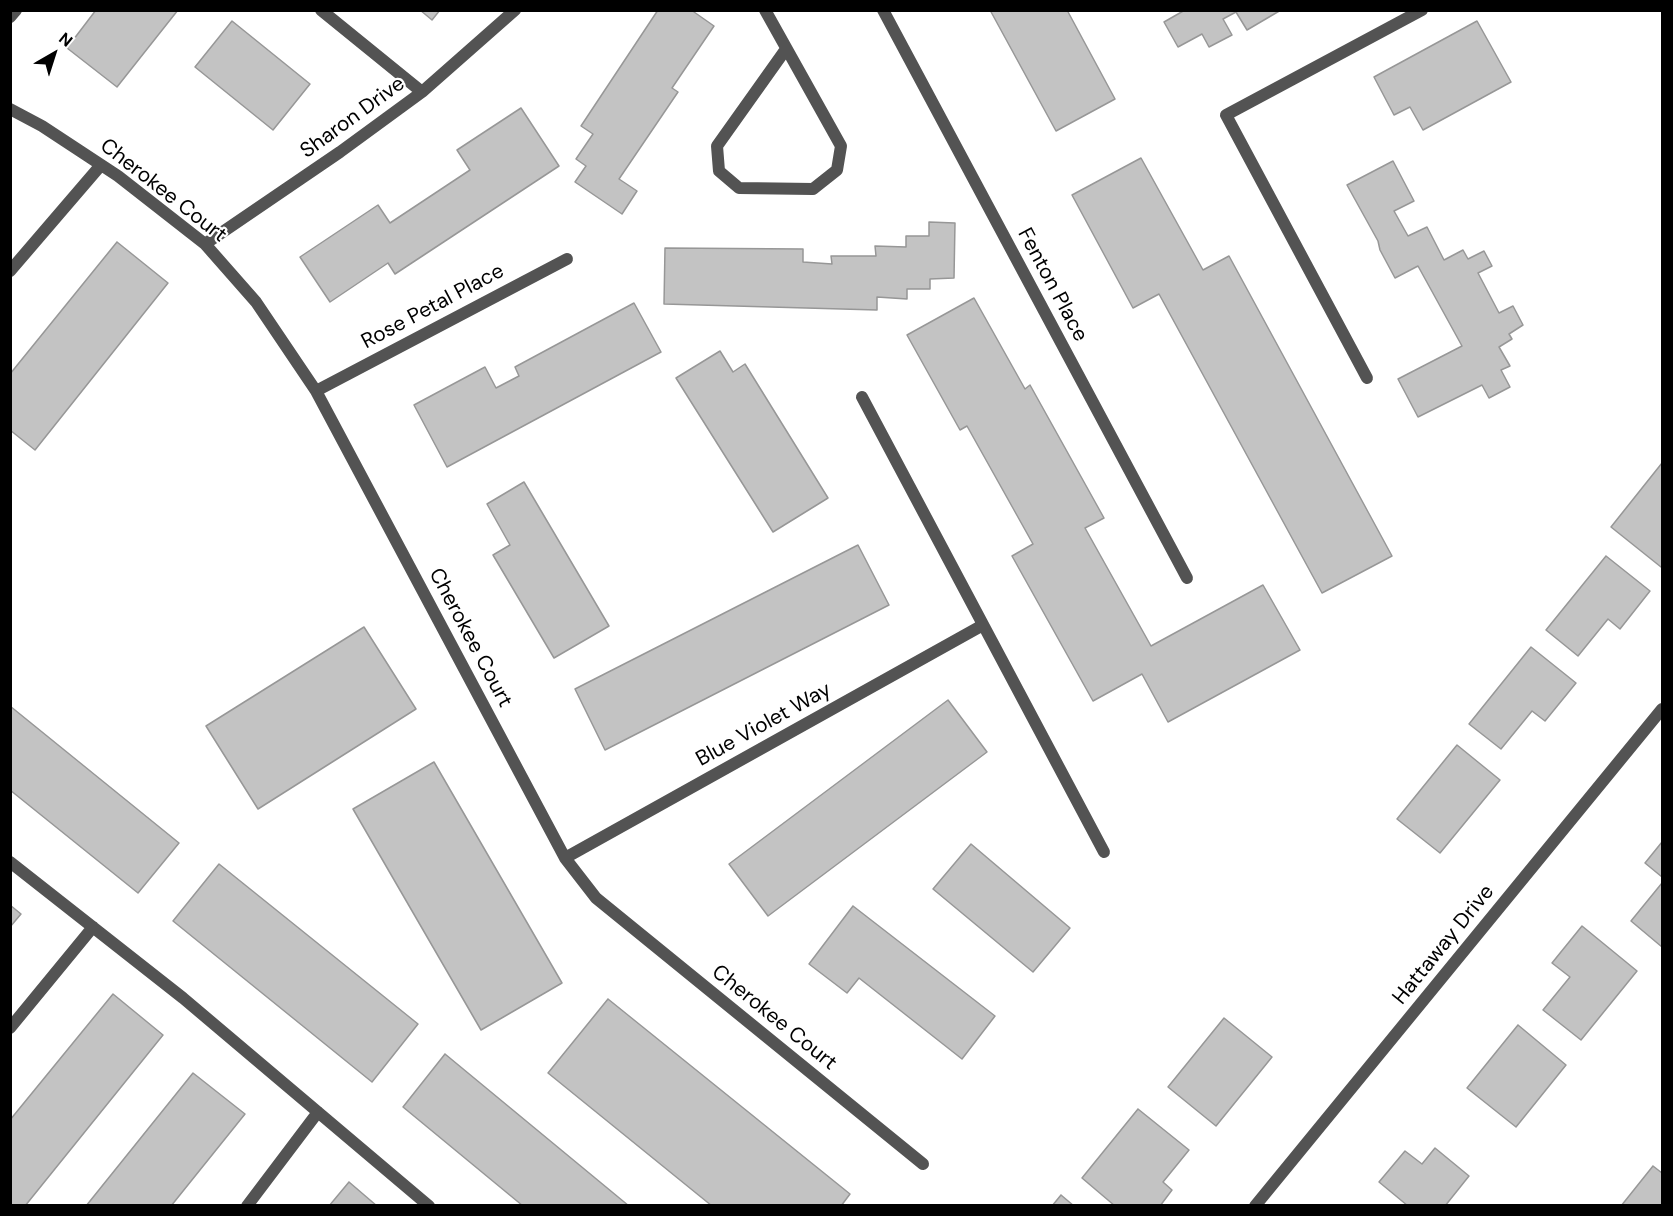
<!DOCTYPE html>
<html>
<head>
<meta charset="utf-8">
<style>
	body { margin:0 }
	#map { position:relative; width:1673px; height:1216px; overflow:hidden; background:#fff; font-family:"DM Sans",sans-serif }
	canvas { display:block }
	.frame { position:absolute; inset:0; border:12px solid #000; pointer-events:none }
	.north { position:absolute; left:24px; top:24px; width:60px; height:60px; -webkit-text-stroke:4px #fff; paint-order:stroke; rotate:39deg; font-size:16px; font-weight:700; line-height:24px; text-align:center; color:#000 }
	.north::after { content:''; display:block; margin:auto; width:21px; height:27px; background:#000; clip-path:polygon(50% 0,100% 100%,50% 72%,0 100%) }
</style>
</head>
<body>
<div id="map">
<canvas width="1673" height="1216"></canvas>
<div class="frame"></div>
<div class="north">N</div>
</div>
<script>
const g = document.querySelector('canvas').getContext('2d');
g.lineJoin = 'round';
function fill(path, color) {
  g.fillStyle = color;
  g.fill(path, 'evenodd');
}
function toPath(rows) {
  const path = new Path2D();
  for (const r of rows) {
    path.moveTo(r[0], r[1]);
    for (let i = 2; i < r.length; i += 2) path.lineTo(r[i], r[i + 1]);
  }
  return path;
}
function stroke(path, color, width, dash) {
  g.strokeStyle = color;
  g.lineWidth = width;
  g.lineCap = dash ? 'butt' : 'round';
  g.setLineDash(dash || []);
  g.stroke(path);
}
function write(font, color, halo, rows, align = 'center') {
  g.font = font + ' "DM Sans",sans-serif';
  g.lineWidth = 4.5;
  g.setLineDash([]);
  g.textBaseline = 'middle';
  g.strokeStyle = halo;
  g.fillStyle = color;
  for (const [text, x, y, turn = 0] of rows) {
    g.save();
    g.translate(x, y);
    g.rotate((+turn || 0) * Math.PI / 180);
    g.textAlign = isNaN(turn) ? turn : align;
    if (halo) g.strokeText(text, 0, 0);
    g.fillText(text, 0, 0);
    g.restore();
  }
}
const building = toPath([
	[96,10,178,10,117,87,67,48,96,10],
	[420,10,440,10,432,20,420,10],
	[658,10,695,10,694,12,714,26,672,88,678,92,619,179,637,191,622,214,575,182,586,166,576,159,593,134,581,126,658,10],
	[990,10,1067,10,1115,99,1056,131,990,10],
	[1185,10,1281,10,1247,30,1236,12,1223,19,1232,35,1209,47,1202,34,1178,47,1164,22,1185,10],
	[232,21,310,84,273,130,195,67,232,21],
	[1477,21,1511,82,1423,130,1410,107,1394,115,1374,77,1477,21],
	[521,108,559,166,395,274,388,263,330,302,300,257,378,205,390,223,470,170,457,150,521,108],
	[1141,158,1203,270,1229,256,1392,556,1322,593,1159,294,1133,308,1072,195,1141,158],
	[1393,161,1414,201,1394,211,1408,236,1427,227,1444,260,1463,250,1468,259,1484,251,1492,266,1478,273,1499,313,1513,306,1523,325,1509,334,1512,339,1499,347,1510,366,1501,370,1510,387,1489,398,1482,385,1418,417,1398,379,1462,346,1418,266,1395,278,1380,250,1378,241,1347,185,1393,161],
	[929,222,955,223,954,278,930,279,930,289,907,289,907,299,877,297,877,310,664,304,665,248,803,249,803,262,832,264,831,256,876,256,875,246,906,247,906,236,929,236,929,222],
	[117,242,168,283,35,450,10,430,10,374,117,242],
	[974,298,1025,389,1030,385,1104,518,1085,528,1151,646,1263,585,1300,650,1168,722,1142,674,1093,701,1012,556,1033,544,967,426,960,430,907,335,974,298],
	[634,303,661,352,447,467,414,405,485,367,496,388,519,376,515,367,634,303],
	[720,351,733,372,745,364,828,498,773,532,676,378,720,351],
	[1662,463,1662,566,1661,567,1611,527,1662,463],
	[524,482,609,626,554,658,493,555,510,545,487,504,524,482],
	[858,545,889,605,605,750,575,689,858,545],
	[1606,556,1650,591,1620,629,1608,619,1578,656,1546,630,1606,556],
	[364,627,416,709,258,809,206,726,364,627],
	[1531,647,1576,683,1545,721,1532,711,1501,749,1469,724,1531,647],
	[948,700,987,752,768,916,729,864,948,700],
	[10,706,179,843,138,893,10,790,10,706],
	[1457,745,1500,780,1440,853,1397,819,1457,745],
	[434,762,562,983,481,1030,353,809,434,762],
	[1662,842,1662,877,1645,863,1662,842],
	[971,844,1070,928,1033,972,933,889,971,844],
	[219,864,418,1024,372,1082,173,921,219,864],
	[1662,883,1662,947,1631,921,1662,883],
	[10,905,21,914,10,927,10,905],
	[853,906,995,1016,962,1059,859,978,847,993,809,964,853,906],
	[1582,926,1637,971,1581,1040,1543,1010,1570,977,1552,963,1582,926],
	[113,994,163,1035,25,1206,10,1206,10,1120,113,994],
	[608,999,850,1194,841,1206,712,1206,548,1073,608,999],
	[1224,1018,1272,1057,1216,1126,1168,1087,1224,1018],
	[1518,1025,1566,1065,1516,1127,1467,1088,1518,1025],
	[445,1054,629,1206,523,1206,403,1107,445,1054],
	[193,1073,245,1114,171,1206,86,1206,193,1073],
	[1138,1109,1189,1150,1163,1182,1172,1190,1160,1206,1115,1206,1082,1178,1138,1109],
	[1435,1148,1469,1176,1445,1206,1408,1206,1379,1182,1405,1151,1422,1164,1435,1148],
	[1653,1166,1662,1173,1662,1206,1621,1206,1653,1166],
	[349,1182,377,1206,329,1206,349,1182],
	[1061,1195,1074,1206,1052,1206,1061,1195]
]);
fill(building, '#c3c3c3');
stroke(building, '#979797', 1.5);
stroke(toPath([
	[321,10,422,92],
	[765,10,841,146,837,170,813,189,739,188,719,171,717,146,786,49],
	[883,10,1187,578],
	[10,17,16,10],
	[10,109,42,126,118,176,205,244,256,302,316,391,565,858,596,898,923,1164],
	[205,244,340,152,422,92,515,10],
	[10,271,101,165],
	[1367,378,1226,115,1422,10],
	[316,391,567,259],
	[862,397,1104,852],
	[565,858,983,625],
	[10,862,183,998,429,1206],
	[10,1028,93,927],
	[247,1206,318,1112]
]), '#535353', 12);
stroke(toPath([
	[1255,1206,1662,709]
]), '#535353', 12);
write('21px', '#000', '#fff', [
	["Sharon Drive",353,118,-36],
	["Cherokee Court",163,191,38],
	["Fenton Place",1052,285,62],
	["Rose Petal Place",433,307,-28],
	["Cherokee Court",470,638,62],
	["Blue Violet Way",764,725,-29],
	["Hattaway Drive",1444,945,-51],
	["Cherokee Court",774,1018,39]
]);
</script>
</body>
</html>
